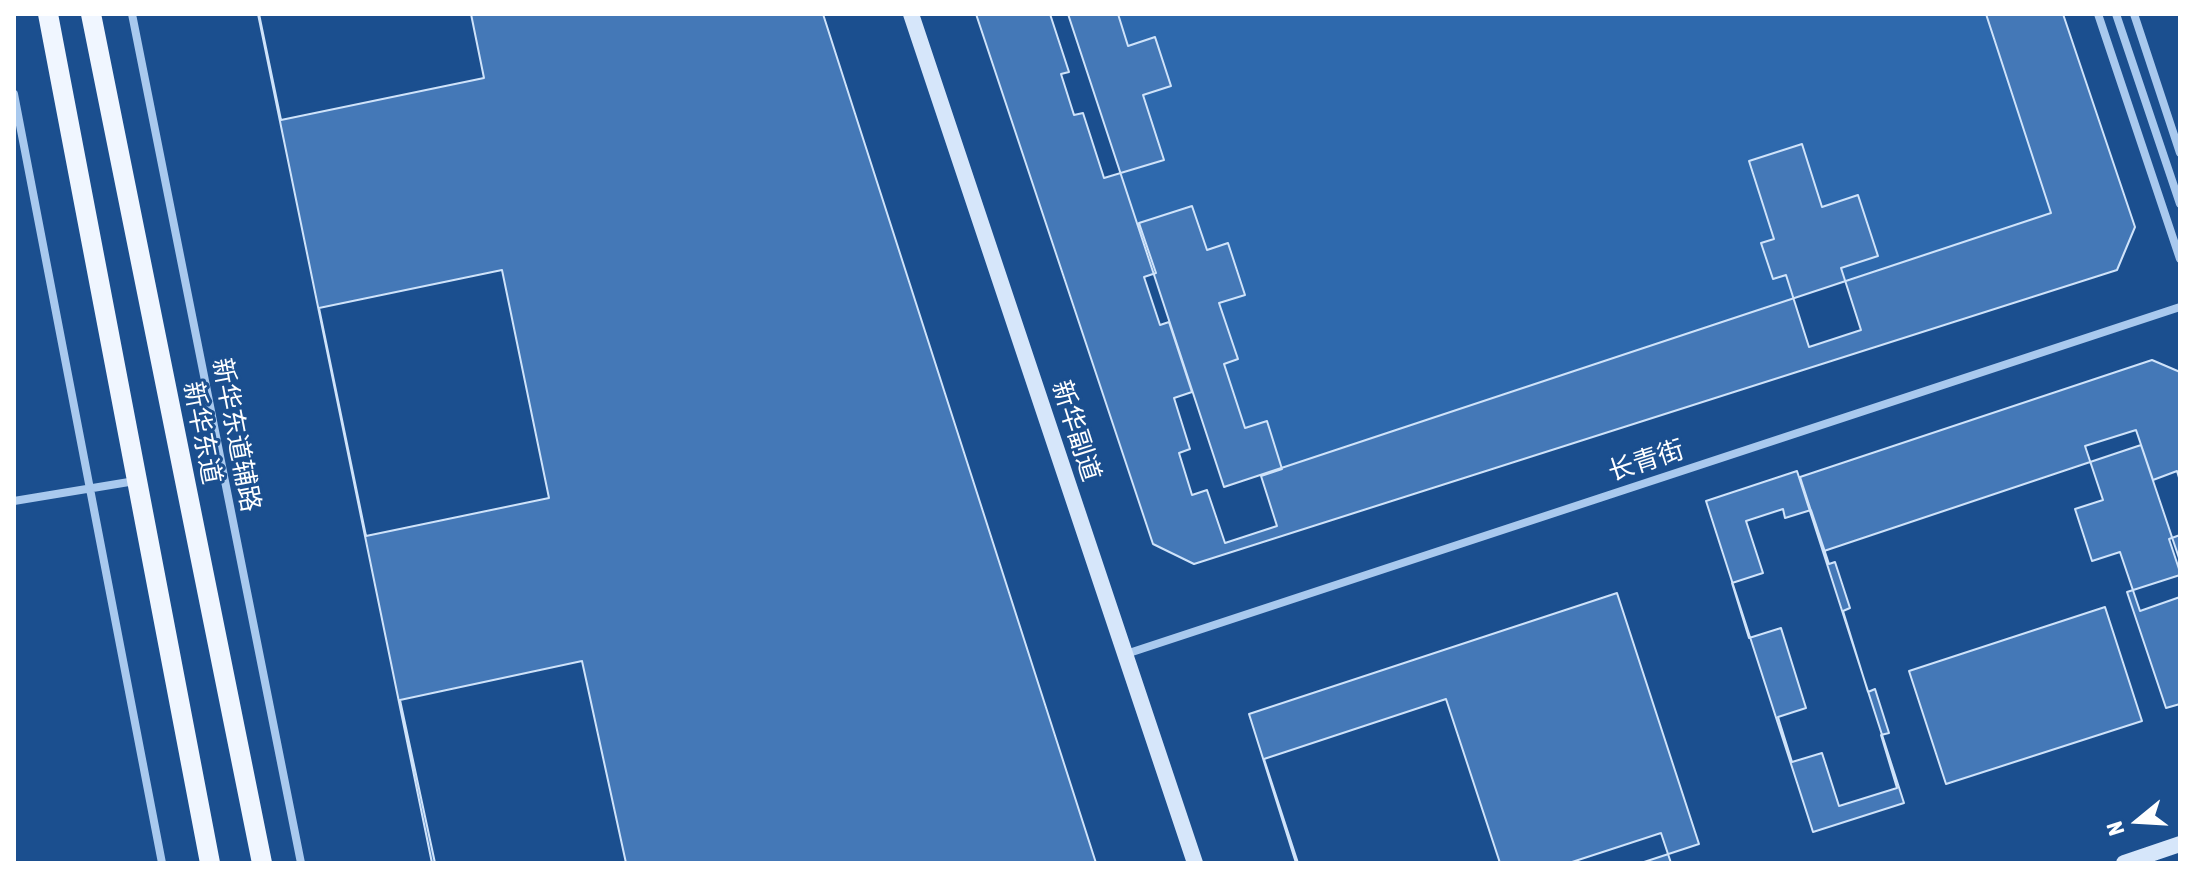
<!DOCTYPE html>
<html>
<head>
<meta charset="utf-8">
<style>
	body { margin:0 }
	#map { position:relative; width:2194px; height:877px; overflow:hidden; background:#1b4f8f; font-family:"Asap Condensed",sans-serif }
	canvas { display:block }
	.frame { position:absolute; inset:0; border:16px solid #fff; pointer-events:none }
	.north { position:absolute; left:2098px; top:781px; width:80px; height:80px; -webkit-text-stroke:6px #1b4f8f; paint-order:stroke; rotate:252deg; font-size:22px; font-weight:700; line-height:32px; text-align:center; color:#fff }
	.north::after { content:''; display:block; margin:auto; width:28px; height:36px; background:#fff; clip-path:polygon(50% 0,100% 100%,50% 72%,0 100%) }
</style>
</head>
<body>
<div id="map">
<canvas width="2194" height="877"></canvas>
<div class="frame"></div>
<div class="north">N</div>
</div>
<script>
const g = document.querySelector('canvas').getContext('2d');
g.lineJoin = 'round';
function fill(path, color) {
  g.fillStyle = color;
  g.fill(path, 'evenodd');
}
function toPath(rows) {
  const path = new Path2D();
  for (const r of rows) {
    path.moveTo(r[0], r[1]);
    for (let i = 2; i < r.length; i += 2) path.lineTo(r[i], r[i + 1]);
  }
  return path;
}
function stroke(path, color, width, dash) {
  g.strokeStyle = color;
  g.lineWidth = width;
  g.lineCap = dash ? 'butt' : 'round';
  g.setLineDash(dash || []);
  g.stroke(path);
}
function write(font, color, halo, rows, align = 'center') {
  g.font = font + ' "Asap Condensed","Noto Sans SC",sans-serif';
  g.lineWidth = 6;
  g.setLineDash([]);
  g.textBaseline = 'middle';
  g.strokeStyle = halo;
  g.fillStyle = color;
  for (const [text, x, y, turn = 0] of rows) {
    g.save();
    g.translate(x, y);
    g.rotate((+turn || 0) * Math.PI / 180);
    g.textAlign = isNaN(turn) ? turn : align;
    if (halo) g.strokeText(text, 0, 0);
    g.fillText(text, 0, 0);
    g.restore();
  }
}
fill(toPath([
	[1068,14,1986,14,2051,213,1224,487]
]), '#2e69ad');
const building = toPath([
	[258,14,823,14,1096,863,432,863,258,14],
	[259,14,471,14,484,78,281,120,259,14],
	[976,14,1068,14,1224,487,2051,213,1986,14,2063,14,2135,227,2117,270,1194,564,1153,544,976,14],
	[1050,14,1118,14,1128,46,1155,37,1171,86,1143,95,1164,160,1104,178,1083,113,1074,115,1061,74,1069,72,1050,14],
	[1802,144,1822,207,1858,195,1878,256,1841,268,1861,330,1809,347,1786,275,1773,279,1761,243,1774,239,1749,161,1802,144],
	[1192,206,1207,250,1228,243,1245,295,1219,303,1238,359,1224,364,1245,428,1267,421,1282,469,1261,476,1277,526,1225,543,1207,490,1192,495,1179,453,1190,449,1174,398,1192,392,1169,322,1160,325,1144,277,1156,273,1139,223,1192,206],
	[502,270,549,498,366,536,319,308,502,270],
	[2152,360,2180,372,2180,561,2141,445,1824,551,1800,477,2152,360],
	[2136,430,2153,480,2177,471,2180,481,2180,535,2169,539,2180,572,2180,597,2140,611,2120,552,2092,561,2075,509,2103,500,2085,446,2136,430],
	[1797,471,1904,803,1813,832,1706,501,1797,471],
	[1783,509,1785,518,1811,510,1829,564,1835,562,1850,608,1843,611,1868,692,1875,689,1889,733,1881,735,1897,788,1839,806,1822,753,1792,762,1778,717,1806,708,1781,628,1749,638,1732,583,1763,573,1746,521,1783,509],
	[2180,575,2180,704,2166,708,2127,592,2180,575],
	[1617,593,1699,844,1641,863,1296,863,1249,714,1617,593],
	[2105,607,2142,721,1946,784,1909,671,2105,607],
	[582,661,626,863,435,863,400,700,582,661],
	[1446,699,1500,863,1298,863,1264,759,1446,699],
	[1661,833,1671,863,1569,863,1661,833]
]);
fill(building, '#4478b7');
stroke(building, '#cfe3fa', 2);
stroke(toPath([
	[132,14,301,863],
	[2098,14,2180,259],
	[2116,14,2180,204],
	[2134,14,2180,153],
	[14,94,162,863],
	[14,501,135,481],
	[1126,654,2180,307]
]), '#a9c9ee', 8);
stroke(toPath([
	[911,14,1195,863],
	[2124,863,2180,844]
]), '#d6e6fa', 16);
stroke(toPath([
	[48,14,210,863],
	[91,14,262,863]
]), '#f0f6ff', 20);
write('26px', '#fff', '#1b4f8f', [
	["新华副道",1076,431,72],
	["新华东道",202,433,79],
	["新华东道辅路",236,435,79],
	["长青街",1646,461,-18]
]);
</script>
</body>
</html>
